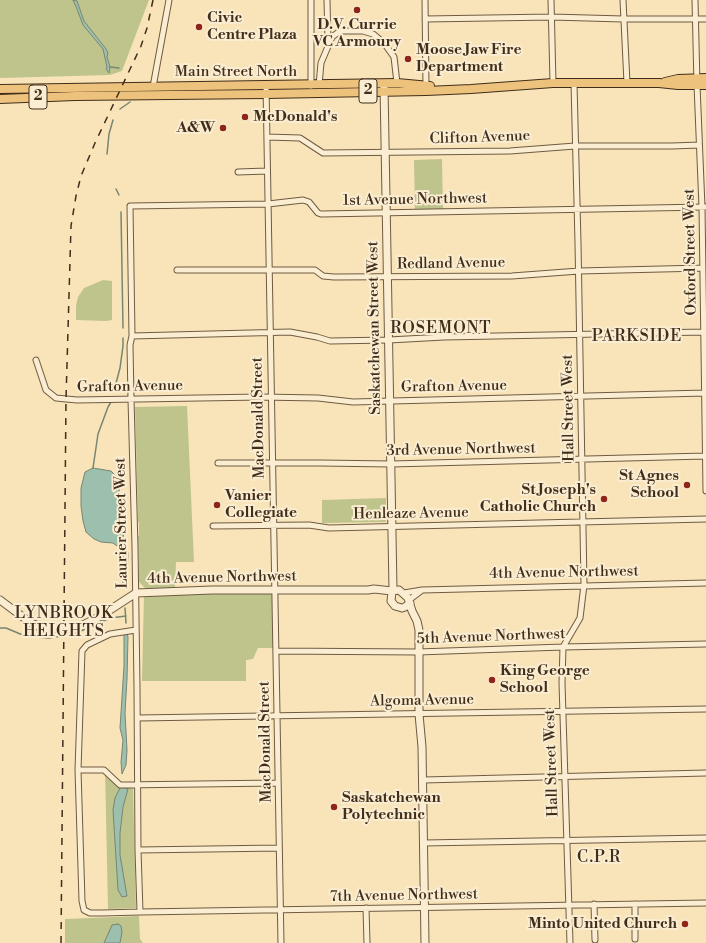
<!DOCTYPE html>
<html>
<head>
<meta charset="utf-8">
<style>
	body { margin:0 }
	canvas { display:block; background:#f8e4b8 }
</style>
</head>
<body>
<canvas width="706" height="943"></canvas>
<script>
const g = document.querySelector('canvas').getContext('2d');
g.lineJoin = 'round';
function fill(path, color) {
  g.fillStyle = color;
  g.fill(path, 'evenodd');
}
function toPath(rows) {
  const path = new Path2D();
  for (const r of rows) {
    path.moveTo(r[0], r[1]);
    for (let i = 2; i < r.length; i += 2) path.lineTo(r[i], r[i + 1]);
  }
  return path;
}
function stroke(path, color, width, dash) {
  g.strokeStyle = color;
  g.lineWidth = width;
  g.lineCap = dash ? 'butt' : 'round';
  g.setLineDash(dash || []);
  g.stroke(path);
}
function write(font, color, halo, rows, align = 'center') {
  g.font = font + ' "Libre Bodoni",serif';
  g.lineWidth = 4;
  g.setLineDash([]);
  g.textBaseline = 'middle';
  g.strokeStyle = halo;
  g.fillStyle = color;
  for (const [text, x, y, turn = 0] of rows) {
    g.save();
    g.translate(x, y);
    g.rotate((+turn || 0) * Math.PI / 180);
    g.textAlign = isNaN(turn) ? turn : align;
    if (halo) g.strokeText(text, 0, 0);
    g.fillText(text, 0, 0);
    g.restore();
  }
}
fill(toPath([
	[0,0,149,0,122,71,110,75,0,78],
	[442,159,443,210,415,211,414,160],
	[103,280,112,281,112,320,106,321,76,320,76,306,78,297,84,288],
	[187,406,194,562,176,562,175,588,146,589,139,582,138,536,139,536,139,522,138,522,135,407],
	[386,498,386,522,322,523,322,500],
	[273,592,274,648,258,648,253,659,246,660,246,681,142,681,144,594],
	[105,769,120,783,133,786,136,908,108,909],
	[139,916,140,939,143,943,65,943,65,919]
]), '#bfc48d');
const water = toPath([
	[73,0,77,1,84,21,106,49,108,53,107,57,110,67,109,73,106,69,107,67,103,49,83,25,77,9,73,0],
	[93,468,111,471,116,476,119,487,120,517,119,529,124,533,123,537,121,537,120,541,124,545,128,553,127,579,125,586,123,585,122,578,123,554,121,549,113,543,101,542,94,539,86,532,83,521,81,506,81,488,85,472,93,468],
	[124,633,127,633,128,637,127,679,125,713,127,750,126,765,122,774,121,762,123,740,120,728,124,666,124,633],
	[121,786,128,789,123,807,120,833,120,855,127,896,122,897,118,890,113,810,115,798,121,786],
	[118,924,121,926,122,932,120,943,104,943,112,925,118,924]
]);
fill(water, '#9dbfad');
stroke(water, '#788573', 1);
stroke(toPath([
	[110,67,119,68],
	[120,109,130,102],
	[107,154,109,134,113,120],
	[116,189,119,195],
	[121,212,123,328],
	[114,391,120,368,123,346,123,338],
	[93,468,98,434,108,407,111,402],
	[125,608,126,623],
	[0,628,6,628,25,636,49,638,74,634,110,618,126,616]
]), '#788573', 1.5);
const minor = toPath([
	[311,0,311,86],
	[327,0,328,43],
	[425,0,426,88],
	[551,0,553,83],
	[623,0,627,83],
	[695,0,697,85,702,207,706,491],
	[425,19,552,17,623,19,706,19],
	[266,85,281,943],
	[319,85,321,63,332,37,340,31,363,31,373,34,384,43,394,57,397,83],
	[153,87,169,0],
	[267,137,300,138,323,153,510,151,575,146,672,146,699,145],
	[238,172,267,171],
	[177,270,315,270,323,276,334,277,512,276,579,271,703,268],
	[132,336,290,332,317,337,330,341,389,340,444,337,704,332],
	[36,360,46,390,56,398,77,400,261,397,318,398,353,402,705,393],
	[218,463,320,463,391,464,705,456],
	[213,526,309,525,329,528,706,519],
	[404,593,422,590,706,583],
	[409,600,421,591],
	[136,630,110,634,87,645,82,651,78,770,82,901,84,910,90,913,102,913,140,912,706,903],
	[276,651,418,652,563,647,706,644],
	[138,718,706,709],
	[78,770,104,770,120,785,278,783],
	[423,780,706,773],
	[424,843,706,838],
	[138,850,279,848],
	[594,904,595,940],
	[635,904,635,939],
	[366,908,367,943],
	[140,912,138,850,137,688,135,547,131,399,130,345,132,336,130,206,268,204,303,200,309,202,318,213,321,214,706,207],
	[570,943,562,683,563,647,580,618,584,585,578,243,574,83]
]);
const tertiary = toPath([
	[384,86,393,590],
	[0,600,31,623,38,626,59,629,79,627,99,617,136,593,212,590,368,590,374,589,392,591],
	[410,603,405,607,402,608,395,606,391,601,392,591,399,590,408,598,412,611,417,621,419,630,419,714,422,747,425,943]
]);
const primary = toPath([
	[665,82,678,79,706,78],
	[0,89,397,83,430,86],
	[0,99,75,96,266,94,426,91,471,89,553,83,659,83,678,85,706,85]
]);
stroke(minor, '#6f5b43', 7);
stroke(tertiary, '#6f5b43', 9);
stroke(primary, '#412d1c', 10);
stroke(minor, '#faedd1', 5);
stroke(tertiary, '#faedd1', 7);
stroke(primary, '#ecc27c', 8);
stroke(toPath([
	[61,943,66,399,71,226,76,196,81,176,95,143,141,46,147,28,153,0]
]), '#412d1c', 1.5, [7, 7]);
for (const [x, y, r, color] of [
	[357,10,4,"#8f2418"],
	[199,27,4,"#8f2418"],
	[408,59,4,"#8f2418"],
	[245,117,4,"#8f2418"],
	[223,128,4,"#8f2418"],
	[687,485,4,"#8f2418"],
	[604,499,4,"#8f2418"],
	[217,505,4,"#8f2418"],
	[492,680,4,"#8f2418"],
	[334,807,4,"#8f2418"],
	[685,924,4,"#8f2418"]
]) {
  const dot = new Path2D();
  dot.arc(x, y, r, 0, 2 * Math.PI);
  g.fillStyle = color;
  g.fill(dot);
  stroke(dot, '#faedd1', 1.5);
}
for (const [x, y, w] of [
	[368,91,18],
	[38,97,18]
]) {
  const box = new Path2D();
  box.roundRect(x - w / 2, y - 12, w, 24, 3);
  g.fillStyle = '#faedd1';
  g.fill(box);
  stroke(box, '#412d1c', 1);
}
write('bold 14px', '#412d1c', null, [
	["2",368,91],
	["2",38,97]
]);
write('bold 15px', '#412d1c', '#faedd1', [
	["Civic",207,18],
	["Centre Plaza",207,35],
	["D.V. Currie",357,25,"center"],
	["VC Armoury",357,42,"center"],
	["Moose Jaw Fire",416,50],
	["Department",416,67],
	["McDonald's",253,117],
	["A&W",215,128,"right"],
	["St Agnes",679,476,"right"],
	["School",679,493,"right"],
	["St Joseph's",596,490,"right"],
	["Catholic Church",596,507,"right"],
	["Vanier",225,496],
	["Collegiate",225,513],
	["King George",500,671],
	["School",500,688],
	["Saskatchewan",342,798],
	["Polytechnic",342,815],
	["Minto United Church",677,924,"right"]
], 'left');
write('15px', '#412d1c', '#faedd1', [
	["Main Street North",236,72],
	["Clifton Avenue",480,138,-2],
	["1st Avenue Northwest",415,200,-1],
	["Oxford Street West",691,252,-91],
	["Redland Avenue",451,264,-1],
	["Saskatchewan Street West",375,328,-91],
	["Grafton Avenue",130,387,-1],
	["Grafton Avenue",454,387,-1],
	["Hall Street West",569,408,-91],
	["MacDonald Street",259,418,-91],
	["3rd Avenue Northwest",461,450,-1],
	["Henleaze Avenue",411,514,-1],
	["Laurier Street West",122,523,-91],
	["4th Avenue Northwest",564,573,-1],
	["4th Avenue Northwest",222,578,-1],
	["5th Avenue Northwest",491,637,-2],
	["Algoma Avenue",422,701,-1],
	["MacDonald Street",266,742,-91],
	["Hall Street West",552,763,-92],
	["7th Avenue Northwest",404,896,-1]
]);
g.letterSpacing = '1px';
write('16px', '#412d1c', '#faedd1', [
	["ROSEMONT",441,329],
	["PARKSIDE",637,337],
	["LYNBROOK",64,614],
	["HEIGHTS",64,632],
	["C.P.R",599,858]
]);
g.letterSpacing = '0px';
</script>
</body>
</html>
